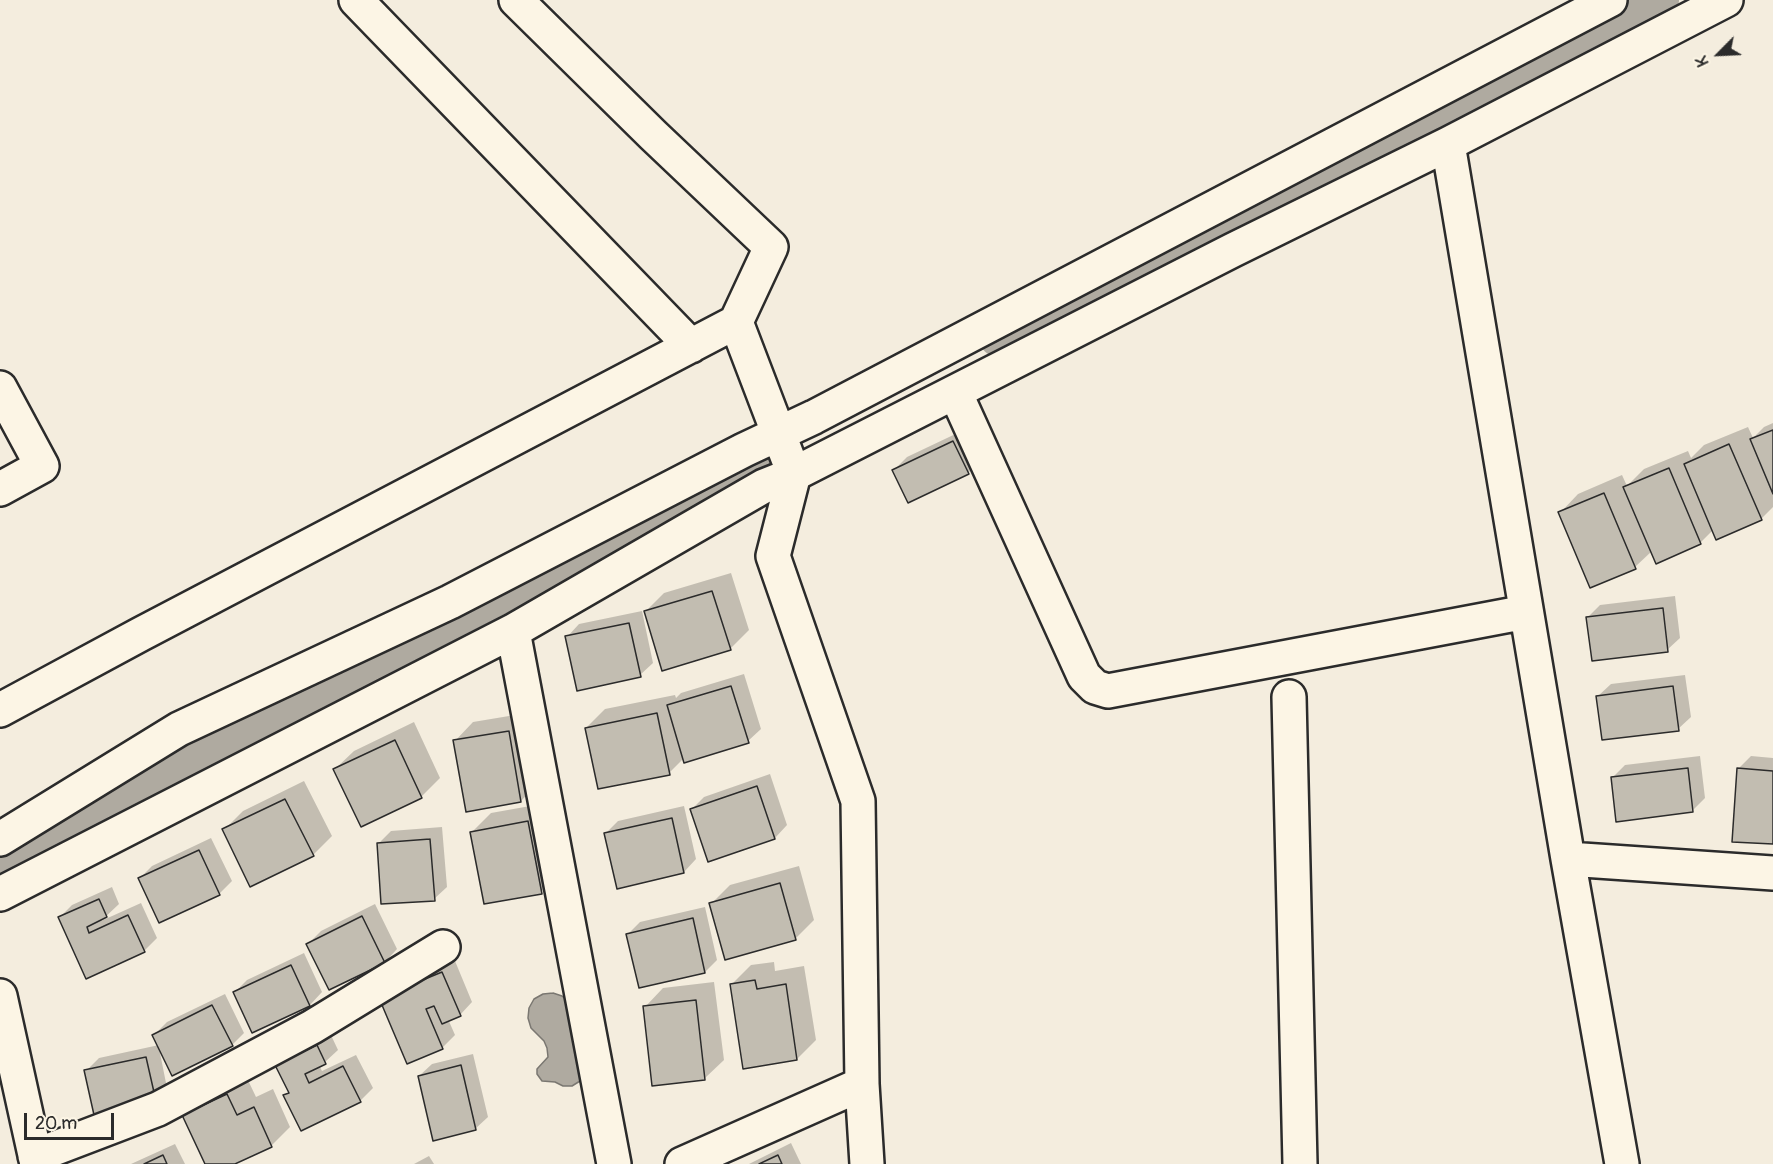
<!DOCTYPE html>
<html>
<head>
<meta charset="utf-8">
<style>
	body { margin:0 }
	#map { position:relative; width:1773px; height:1164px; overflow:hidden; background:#f4edde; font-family:Pangolin,sans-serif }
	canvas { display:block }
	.north { position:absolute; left:1689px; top:24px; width:60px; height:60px; -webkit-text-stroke:4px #fcf5e5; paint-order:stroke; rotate:246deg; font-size:16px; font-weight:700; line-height:24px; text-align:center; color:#2b2b2b }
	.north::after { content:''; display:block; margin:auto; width:21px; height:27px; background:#2b2b2b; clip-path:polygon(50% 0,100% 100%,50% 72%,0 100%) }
	.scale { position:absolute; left:24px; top:1113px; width:90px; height:27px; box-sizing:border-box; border:3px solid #2b2b2b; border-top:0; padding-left:8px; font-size:18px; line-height:21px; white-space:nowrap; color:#2b2b2b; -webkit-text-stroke:4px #fcf5e5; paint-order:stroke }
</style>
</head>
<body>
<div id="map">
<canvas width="1773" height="1164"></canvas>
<div class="north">K</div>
<div class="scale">20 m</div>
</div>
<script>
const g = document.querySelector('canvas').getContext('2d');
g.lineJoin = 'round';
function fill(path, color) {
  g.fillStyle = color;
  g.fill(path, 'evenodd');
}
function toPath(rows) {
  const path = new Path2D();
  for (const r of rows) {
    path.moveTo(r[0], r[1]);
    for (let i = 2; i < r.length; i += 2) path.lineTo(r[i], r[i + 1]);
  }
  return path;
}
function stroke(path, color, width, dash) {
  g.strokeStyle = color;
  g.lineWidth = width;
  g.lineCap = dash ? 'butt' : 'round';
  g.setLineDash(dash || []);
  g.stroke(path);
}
const water = toPath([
	[553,993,562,996,570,1003,573,1043,585,1056,586,1074,580,1081,572,1086,563,1086,555,1082,542,1081,537,1074,537,1069,548,1057,547,1048,544,1041,531,1028,528,1018,529,1008,534,999,543,994,553,993]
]);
fill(water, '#afaaa0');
stroke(water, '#7a7771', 1.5);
fill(toPath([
	[1773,423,1773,507,1761,519,1713,530,1700,543,1652,551,1635,567,1560,513,1578,494,1622,475,1627,486,1644,469,1688,451,1691,458,1704,445,1748,427,1753,438,1764,427],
	[966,429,981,460,968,473,894,470,907,457],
	[731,573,749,630,730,649,645,612,664,593],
	[1675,596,1680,638,1667,650,1588,617,1600,605],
	[642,611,653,663,640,675,567,637,579,624],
	[744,674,761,729,748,741,684,758,669,773,586,728,605,709,675,695,676,698,681,693],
	[1685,675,1691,717,1678,729,1598,696,1611,684],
	[527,713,539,782,521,801,455,741,473,722],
	[414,722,440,778,422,796,361,825,335,769,354,751],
	[1700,756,1705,798,1692,811,1612,778,1625,765],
	[1751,756,1773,758,1773,843,1738,769],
	[770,774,787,825,775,838,692,809,704,797],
	[304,781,332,836,313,855,224,830,243,811],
	[547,803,560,873,541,892,472,832,491,813],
	[684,806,696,859,684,872,605,834,618,821],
	[442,827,447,887,434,899,379,843,391,831],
	[211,838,232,881,219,894,140,878,152,866],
	[799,866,814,920,795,939,711,904,730,885],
	[112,887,119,904,101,921,141,903,157,938,144,951,87,977,59,918,72,905],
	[375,904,397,949,385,962,330,988,308,944,321,931],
	[705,907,717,960,705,972,628,934,640,922],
	[304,953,322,992,310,1005,253,1031,235,992,247,980],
	[455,961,472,1002,460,1015,448,1019,455,1035,442,1048,394,986],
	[774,962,775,971,804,966,816,1040,797,1059,732,984,751,965],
	[714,982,724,1060,705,1078,645,1007,663,988],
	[225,994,244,1033,232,1045,159,1048,167,1088,155,1100,86,1071,99,1058,159,1045,154,1035,167,1022],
	[330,1033,338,1050,325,1062,319,1065,322,1071,356,1055,373,1088,360,1101,285,1096,290,1091,277,1066,290,1053],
	[473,1054,488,1117,475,1129,419,1076,432,1064],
	[246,1076,256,1097,273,1089,290,1127,271,1146,232,1164,206,1164,184,1115,203,1096],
	[791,1143,801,1164,749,1164],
	[175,1144,185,1164,131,1164],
	[429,1156,434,1164,414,1164]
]), '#0003');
stroke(toPath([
	[996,340,1663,0],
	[0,869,154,778,763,462]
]), '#afaaa0', 32);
const building = toPath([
	[1773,430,1773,494,1750,439,1773,430],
	[953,441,969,474,908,503,892,470,953,441],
	[1729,444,1762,520,1716,540,1684,464,1729,444],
	[1669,468,1701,544,1656,564,1623,487,1669,468],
	[1604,493,1636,569,1590,588,1558,512,1604,493],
	[712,591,731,650,662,671,644,611,712,591],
	[1663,608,1668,652,1592,661,1586,617,1663,608],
	[629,623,641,677,577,691,565,636,629,623],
	[731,686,749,743,684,763,667,705,731,686],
	[1673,686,1679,731,1602,740,1596,696,1673,686],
	[657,713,670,775,598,789,585,728,657,713],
	[509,731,521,802,466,812,453,740,509,731],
	[395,740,422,798,361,827,333,769,395,740],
	[1688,768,1693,812,1616,822,1611,777,1688,768],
	[1737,768,1773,771,1773,844,1732,842,1737,768],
	[757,786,775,839,708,862,690,809,757,786],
	[285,799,314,856,250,887,222,829,285,799],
	[672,818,684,873,617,889,604,833,672,818],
	[528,821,542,894,484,904,470,832,528,821],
	[430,839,435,901,381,904,377,843,430,839],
	[199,850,220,895,159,923,138,878,199,850],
	[780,883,796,940,725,960,709,903,780,883],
	[99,899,107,917,87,927,89,933,128,915,145,952,86,979,58,917,99,899],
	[362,916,385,963,329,990,306,944,362,916],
	[693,918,705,973,639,988,626,934,693,918],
	[291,965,310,1006,252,1033,233,992,291,965],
	[442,972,461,1016,442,1024,434,1006,426,1009,443,1049,407,1064,379,998,442,972],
	[755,980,757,989,786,984,797,1060,743,1069,730,984,755,980],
	[696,1000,705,1080,652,1086,643,1006,696,1000],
	[212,1005,233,1046,172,1076,152,1035,212,1005],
	[317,1045,326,1064,305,1074,309,1083,343,1066,361,1102,301,1131,283,1095,289,1093,275,1065,317,1045],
	[146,1057,156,1101,94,1115,84,1070,146,1057],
	[461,1065,476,1130,433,1141,418,1076,461,1065],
	[227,1094,237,1115,254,1107,272,1147,235,1164,205,1164,182,1115,227,1094],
	[163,1155,167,1164,144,1164,163,1155],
	[778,1155,782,1164,759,1164,778,1155]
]);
fill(building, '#c2bdb1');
stroke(building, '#2b2b2b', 1.5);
const minor = toPath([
	[356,0,691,346],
	[516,0,653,135,771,247,736,322,794,474,773,556,858,801,862,1084,867,1164],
	[1448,144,1568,859,1622,1164],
	[0,388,42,466,0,489],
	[955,392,1084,676,1095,687,1108,691,1526,612],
	[513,631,614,1164],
	[1289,697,1300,1164],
	[0,710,141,634,736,322],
	[0,839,179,729,450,602,744,450,814,417,1610,0],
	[1568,859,1773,873],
	[0,894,513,631,764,486,794,474,1233,250,1448,144,1726,0],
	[0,996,37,1164],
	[35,1156,158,1109,312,1027,443,947],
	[682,1164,862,1084]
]);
stroke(minor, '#2b2b2b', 38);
stroke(minor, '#fcf5e5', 33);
</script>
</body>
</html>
